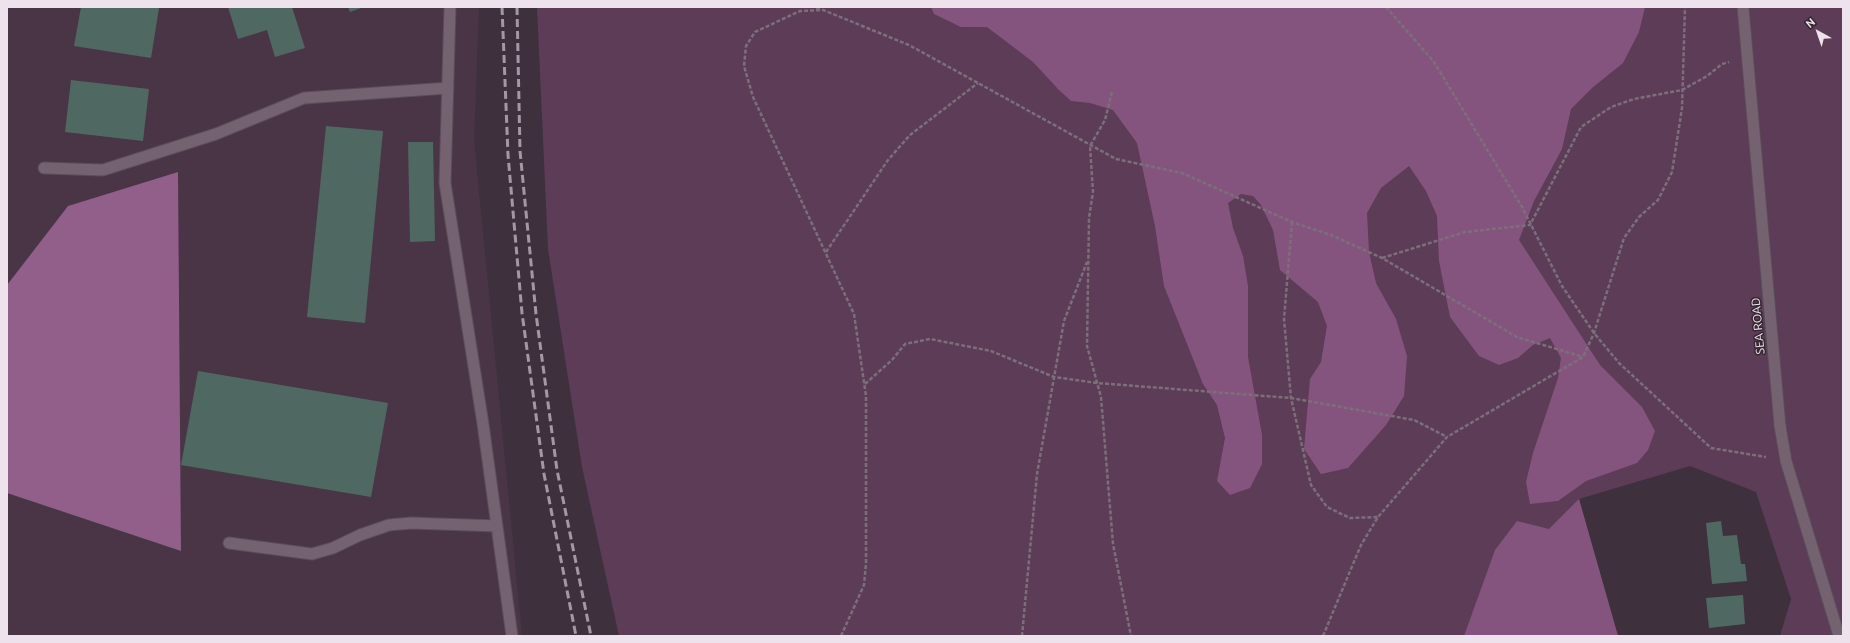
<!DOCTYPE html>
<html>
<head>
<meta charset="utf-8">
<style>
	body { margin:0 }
	#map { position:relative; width:1850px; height:643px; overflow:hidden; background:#3f303d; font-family:Ubuntu,sans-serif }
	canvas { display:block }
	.frame { position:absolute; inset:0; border:8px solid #eee3ec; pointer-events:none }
	.north { position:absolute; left:1798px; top:12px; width:40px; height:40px; -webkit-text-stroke:3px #352632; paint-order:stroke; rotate:320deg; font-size:11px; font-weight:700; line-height:16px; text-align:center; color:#eee3ec }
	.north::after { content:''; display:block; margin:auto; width:14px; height:18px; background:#eee3ec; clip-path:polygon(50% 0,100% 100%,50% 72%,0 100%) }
</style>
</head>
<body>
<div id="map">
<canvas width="1850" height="643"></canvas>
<div class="frame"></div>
<div class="north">N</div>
</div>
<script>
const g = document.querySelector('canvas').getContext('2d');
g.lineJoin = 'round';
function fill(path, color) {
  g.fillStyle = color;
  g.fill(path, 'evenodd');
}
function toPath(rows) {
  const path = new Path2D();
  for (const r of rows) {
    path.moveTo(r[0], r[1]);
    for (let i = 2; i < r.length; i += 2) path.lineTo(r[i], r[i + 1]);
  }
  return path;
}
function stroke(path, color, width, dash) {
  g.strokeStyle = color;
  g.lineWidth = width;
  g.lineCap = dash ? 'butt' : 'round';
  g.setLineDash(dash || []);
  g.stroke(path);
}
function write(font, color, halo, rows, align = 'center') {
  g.font = font + ' Ubuntu,sans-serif';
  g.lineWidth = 3;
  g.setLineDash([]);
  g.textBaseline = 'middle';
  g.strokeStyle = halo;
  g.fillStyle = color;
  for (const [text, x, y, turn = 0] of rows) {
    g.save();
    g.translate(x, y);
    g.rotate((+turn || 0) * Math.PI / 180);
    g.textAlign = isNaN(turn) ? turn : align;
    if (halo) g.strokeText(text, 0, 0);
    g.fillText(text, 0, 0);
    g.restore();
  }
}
fill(toPath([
	[7,7,479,7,474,140,522,636,7,636,7,493,181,551,178,172,68,206,7,285]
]), '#4a3547');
fill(toPath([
	[537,7,1843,7,1843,636,1780,636,1791,599,1756,492,1690,466,1579,499,1618,636,619,636,582,467,548,249]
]), '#5c3c57');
fill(toPath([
	[931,7,1645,7,1639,32,1623,63,1592,88,1571,109,1562,149,1534,201,1519,240,1600,365,1642,407,1655,431,1648,450,1637,463,1586,481,1558,501,1530,504,1526,482,1533,453,1558,378,1561,358,1550,338,1533,345,1518,358,1499,365,1479,356,1450,317,1439,261,1437,216,1426,191,1409,166,1381,188,1367,213,1369,252,1376,283,1396,319,1407,356,1404,396,1386,425,1348,468,1321,474,1304,449,1310,379,1321,362,1327,326,1318,302,1280,270,1273,230,1261,205,1253,196,1241,194,1228,203,1233,228,1243,256,1248,286,1248,357,1262,435,1262,464,1250,488,1230,495,1217,481,1225,438,1217,405,1203,384,1164,286,1155,226,1137,143,1113,110,1090,103,1071,101,1058,89,1033,62,987,27,961,27,934,14],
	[1579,499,1618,636,1464,636,1495,550,1517,521,1549,529]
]), '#85547e');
fill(toPath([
	[178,172,181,551,7,493,7,285,68,206]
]), '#915f8a');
fill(toPath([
	[81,7,159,8,151,58,74,46],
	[228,7,292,7,305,48,275,57,267,30,238,39],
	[348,7,364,7,350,12],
	[71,80,149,89,143,141,65,132],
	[326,126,383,131,365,323,307,317],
	[408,142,433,142,435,241,410,242],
	[198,371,388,403,371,497,181,465],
	[1721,521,1723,536,1737,535,1741,564,1745,564,1747,581,1712,584,1706,523],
	[1743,595,1745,624,1709,628,1706,598]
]), '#4f6862');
const service = toPath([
	[450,7,445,183,483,424,512,636],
	[1743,7,1780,426],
	[44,168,103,170,216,134,304,98,448,88],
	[229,543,312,554,333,548,360,535,389,525,411,523,497,526]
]);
const minor = toPath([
	[1780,426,1786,461,1839,636]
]);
stroke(service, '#5a4d58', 13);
stroke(minor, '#5a4d58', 13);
stroke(toPath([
	[816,7,821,10],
	[1386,7,1434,62,1522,207,1562,286,1594,333,1619,363,1711,448,1766,457],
	[1112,92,1105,120,1090,146,1093,192,1089,218,1087,346,1101,397,1113,544,1131,636],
	[1292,222,1284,319,1291,398,1311,485,1327,507,1350,518,1378,517],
	[826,252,888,160,910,135,978,83],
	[1382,258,1465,232,1530,225,1581,127,1611,107,1634,99,1682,90,1707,76,1722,64,1729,62],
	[865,384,892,360,905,344,930,339,991,351,1054,377,1097,383,1291,398,1414,420,1447,437],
	[841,636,864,585,866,563,866,396,854,314,753,97,744,66,746,46,755,32,800,11,823,10,909,45,1116,159,1182,173,1292,222,1331,235,1382,258,1517,337,1583,357],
	[1022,636,1037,474,1064,321,1087,262],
	[1323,636,1361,545,1378,517,1447,437,1583,357,1594,333,1624,238,1639,217,1658,200,1672,172,1682,108,1685,7]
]), '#7c6f7a', 2.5, [4, 2]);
stroke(service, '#746271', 11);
stroke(minor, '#746271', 11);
stroke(toPath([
	[502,7,508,155,522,313,544,474,576,636],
	[517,7,520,151,536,314,557,470,591,636]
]), '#a498a2', 3, [8, 4]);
write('12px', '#eee3ec', '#352632', [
	["SEA ROAD",1758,326,-95]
]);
</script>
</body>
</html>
